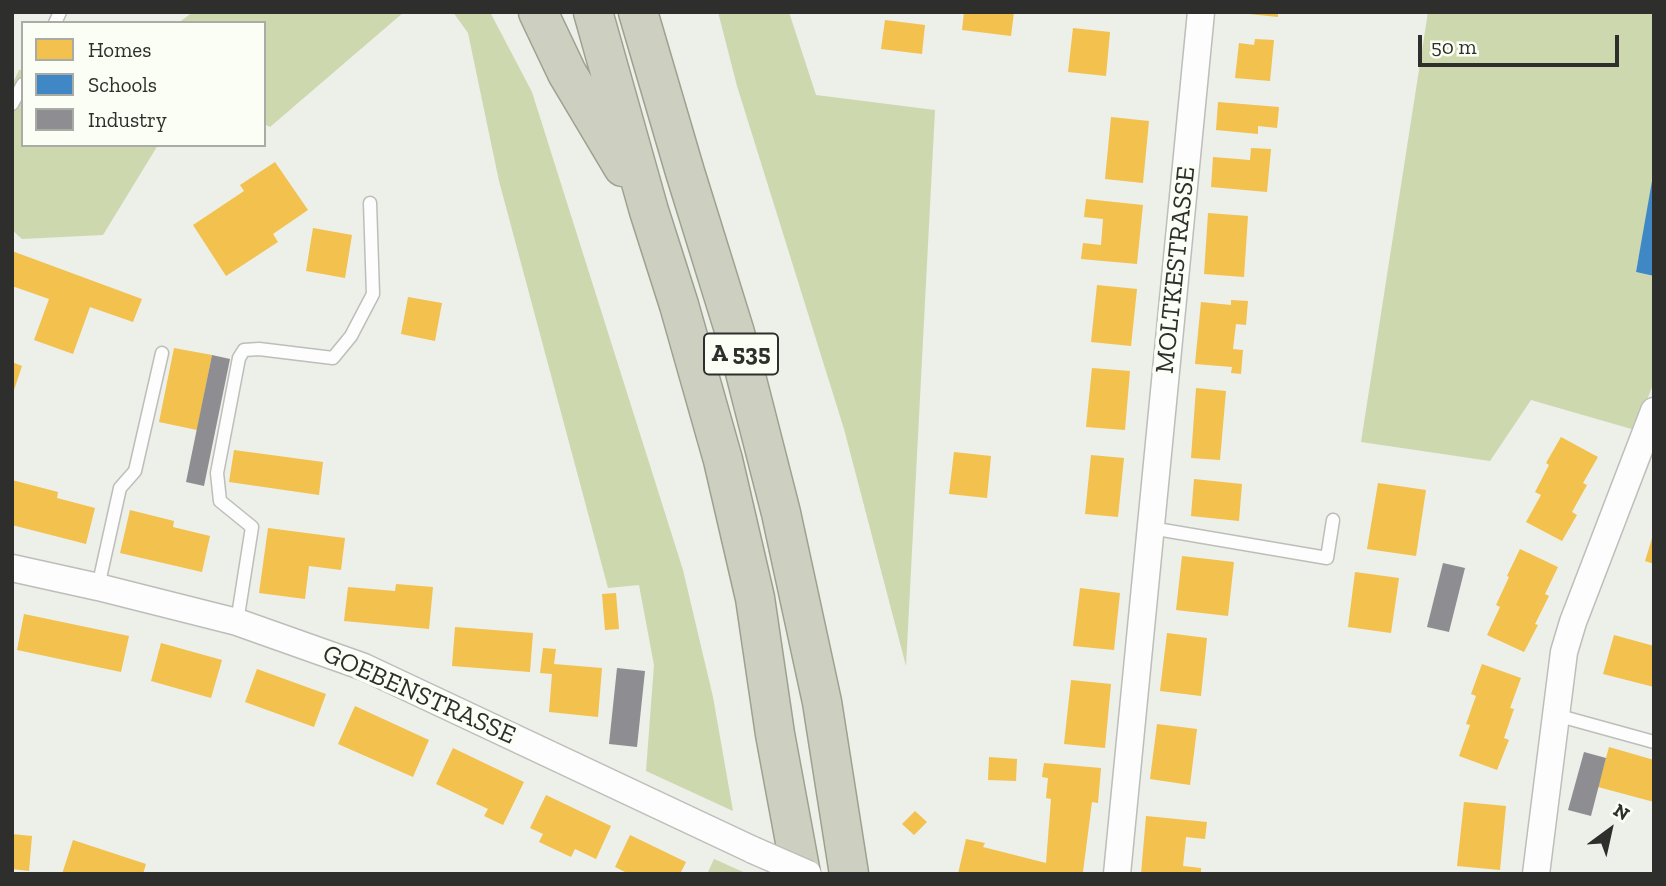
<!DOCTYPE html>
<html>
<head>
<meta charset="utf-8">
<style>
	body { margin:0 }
	#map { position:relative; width:1666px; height:886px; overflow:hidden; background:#edefe9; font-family:"Zilla Slab",serif }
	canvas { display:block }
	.frame { position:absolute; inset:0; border:14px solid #2e2f2c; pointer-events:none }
	.legend { position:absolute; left:21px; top:21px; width:245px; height:126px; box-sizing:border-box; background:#fbfef4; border:2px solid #a9aba4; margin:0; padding:9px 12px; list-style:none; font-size:21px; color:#2e2f2c }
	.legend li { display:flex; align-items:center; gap:14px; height:35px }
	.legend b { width:35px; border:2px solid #a9aba4 }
	.north { position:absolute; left:1575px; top:795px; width:70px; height:70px; -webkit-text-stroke:5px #fbfef4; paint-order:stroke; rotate:33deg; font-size:19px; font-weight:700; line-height:28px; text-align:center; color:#2e2f2c }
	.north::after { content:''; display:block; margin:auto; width:24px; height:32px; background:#2e2f2c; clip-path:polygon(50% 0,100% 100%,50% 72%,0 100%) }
	.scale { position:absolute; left:1418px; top:35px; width:201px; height:32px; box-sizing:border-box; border:4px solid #2e2f2c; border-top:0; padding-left:9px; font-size:21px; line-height:24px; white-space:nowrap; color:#2e2f2c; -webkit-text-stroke:5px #fbfef4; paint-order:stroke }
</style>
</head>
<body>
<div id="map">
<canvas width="1666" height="886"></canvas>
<div class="frame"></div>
<ul class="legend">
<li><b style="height:19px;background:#f2c14e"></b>Homes</li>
<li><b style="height:19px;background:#3f88c5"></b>Schools</li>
<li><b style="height:19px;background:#8d8d92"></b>Industry</li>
</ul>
<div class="north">N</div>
<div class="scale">50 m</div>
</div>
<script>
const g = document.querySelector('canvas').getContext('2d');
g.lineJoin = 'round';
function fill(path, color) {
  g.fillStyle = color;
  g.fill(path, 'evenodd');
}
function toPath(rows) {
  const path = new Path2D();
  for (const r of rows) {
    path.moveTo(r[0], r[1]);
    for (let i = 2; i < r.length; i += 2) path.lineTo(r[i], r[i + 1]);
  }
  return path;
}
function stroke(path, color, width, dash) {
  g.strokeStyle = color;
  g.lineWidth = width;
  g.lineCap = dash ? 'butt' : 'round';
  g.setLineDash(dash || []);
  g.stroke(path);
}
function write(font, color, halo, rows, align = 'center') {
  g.font = font + ' "Zilla Slab",serif';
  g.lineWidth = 7;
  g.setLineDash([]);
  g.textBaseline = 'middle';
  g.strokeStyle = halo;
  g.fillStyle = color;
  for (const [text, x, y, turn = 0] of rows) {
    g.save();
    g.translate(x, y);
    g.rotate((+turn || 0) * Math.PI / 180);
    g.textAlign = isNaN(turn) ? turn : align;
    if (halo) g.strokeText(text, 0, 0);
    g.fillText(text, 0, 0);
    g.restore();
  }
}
fill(toPath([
	[193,12,404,12,270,127,264,124,264,23,178,23],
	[453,12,490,12,532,92,683,570,713,697,733,811,646,771,654,665,639,585,608,588,499,181,468,33],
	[718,12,789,12,816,95,935,110,906,666,844,429,737,86],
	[1428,12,1654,12,1654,178,1636,272,1654,276,1654,382,1635,430,1531,400,1490,461,1361,442],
	[19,70,23,70,23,145,158,145,103,235,22,239,12,230,12,85],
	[714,859,748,874,707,874]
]), '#cdd8af');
fill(toPath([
	[964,12,1014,12,1011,36,962,30],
	[1249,12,1278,12,1278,17,1249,14],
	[885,20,925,25,922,54,881,49],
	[1073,28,1110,32,1106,76,1068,72],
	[1255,39,1274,40,1270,81,1235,78,1239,43,1254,45],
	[1218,102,1279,107,1277,128,1258,126,1258,134,1216,130],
	[1111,117,1149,121,1143,183,1105,179],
	[1251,148,1271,149,1267,192,1211,187,1213,157,1250,160],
	[275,162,308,210,273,234,278,242,226,276,193,225,244,191,240,185],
	[1086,199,1143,205,1137,264,1081,259,1083,243,1101,245,1103,219,1084,217],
	[1208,213,1248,216,1244,277,1204,274],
	[313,228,352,235,345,278,306,271],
	[12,251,142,299,133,322,90,307,73,354,34,340,49,299,12,286],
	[1097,285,1137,289,1131,346,1091,342],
	[408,297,442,303,435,341,401,334],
	[1231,300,1248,301,1246,325,1236,324,1233,349,1243,350,1241,374,1231,373,1232,367,1195,364,1201,302,1231,305],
	[174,348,212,355,197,430,159,422],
	[12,362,22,366,13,393,12,393],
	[1092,368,1130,371,1125,430,1086,427],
	[1196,388,1226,391,1220,460,1191,458],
	[1561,437,1598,457,1583,483,1587,485,1572,512,1577,515,1562,541,1526,522,1541,495,1535,492,1549,465,1546,463],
	[234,450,323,462,319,495,229,482],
	[954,452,991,456,987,498,949,494],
	[1091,455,1124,458,1118,517,1085,514],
	[1194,479,1242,484,1239,521,1191,516],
	[12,480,58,492,57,498,95,508,86,544,12,525],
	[1378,483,1426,490,1416,556,1367,549],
	[130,510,174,521,173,527,210,536,202,572,120,553],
	[268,528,345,538,341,570,309,566,305,599,259,593],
	[1653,535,1654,535,1654,564,1645,561],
	[1520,549,1558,567,1545,594,1549,596,1535,624,1538,625,1524,652,1487,635,1500,607,1496,605,1509,577,1507,576],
	[1182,556,1234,562,1228,616,1176,610],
	[1355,572,1399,578,1391,633,1348,627],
	[396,584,433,587,429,629,344,621,348,587,395,591],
	[1080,588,1120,593,1114,650,1073,646],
	[616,593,619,629,605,630,602,594],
	[24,614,129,636,121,672,17,650],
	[455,627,533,633,530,672,452,666],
	[1167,633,1207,638,1201,696,1160,691],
	[1614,635,1654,646,1654,687,1603,674],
	[161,643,222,660,211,698,151,681],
	[543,648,556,649,554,664,602,668,598,717,549,712,552,674,540,673],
	[1482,664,1521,678,1510,708,1514,709,1504,738,1509,740,1497,770,1459,756,1470,725,1466,724,1476,696,1471,694],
	[257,669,326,694,314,727,245,702],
	[1071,680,1111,684,1105,748,1064,744],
	[355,706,429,740,413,777,338,744],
	[1157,724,1197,729,1190,785,1150,779],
	[1609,747,1654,760,1654,802,1598,787],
	[453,748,524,782,503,825,484,816,488,809,436,784],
	[989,757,1017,759,1016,781,988,780],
	[1044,763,1101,768,1098,803,1092,802,1083,872,1086,874,958,874,966,839,985,843,983,847,1046,863,1051,799,1046,798,1048,778,1042,777],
	[546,795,611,826,596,859,575,849,571,857,539,842,543,834,530,828],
	[1464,802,1506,806,1500,870,1457,866],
	[915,811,927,822,914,835,902,824],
	[1146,816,1207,822,1205,839,1186,837,1183,866,1201,868,1201,874,1141,874],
	[12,834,32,836,29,871,12,869],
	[630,835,686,862,680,874,629,874,615,867],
	[73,840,146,864,143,874,62,874]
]), '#f2c14e');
fill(toPath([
	[1652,181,1654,181,1654,276,1636,272]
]), '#3f88c5');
fill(toPath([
	[212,355,230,359,204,486,186,482],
	[1443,563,1465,568,1449,632,1427,627],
	[617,668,645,671,637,747,609,744],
	[1584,752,1606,758,1591,816,1568,810]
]), '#8d8d92');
const lane = toPath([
	[55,23,60,12],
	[12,104,23,84],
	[1151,528,1327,558,1333,520],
	[98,587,120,488,135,471,162,353],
	[237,622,252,527,220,501,217,473,239,358,244,350,259,349,333,358,351,336,373,294,370,203],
	[1556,715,1654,742]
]);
const street = toPath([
	[12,568,98,587,237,622,364,667,753,850],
	[1117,874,1201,12],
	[1536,874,1564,652,1573,622,1654,411]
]);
const highway = toPath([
	[538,12,567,73,623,167],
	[593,12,649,211,679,305,723,460,755,598,775,734,801,874],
	[638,12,685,172,735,333,781,513,822,702,849,874]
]);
stroke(lane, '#bdbeba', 15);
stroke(street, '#bdbeba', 29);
stroke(highway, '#9da18e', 41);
stroke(lane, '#fcfdfc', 12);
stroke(street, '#fcfdfc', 26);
stroke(highway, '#cdd0c0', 38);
const streetBridge = toPath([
	[753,850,808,874]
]);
stroke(streetBridge, '#bdbeba', 29, []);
stroke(streetBridge, '#fcfdfc', 26);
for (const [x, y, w] of [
	[741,354,74]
]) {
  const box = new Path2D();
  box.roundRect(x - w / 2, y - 20.5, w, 41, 5);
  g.fillStyle = '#fbfef4';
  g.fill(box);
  stroke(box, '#2e2f2c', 2);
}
write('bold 24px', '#2e2f2c', null, [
	["A 535",741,354]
]);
write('26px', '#2e2f2c', '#fbfef4', [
	["MOLTKESTRASSE",1176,270,-84],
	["GOEBENSTRASSE",419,695,24]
]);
</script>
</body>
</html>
